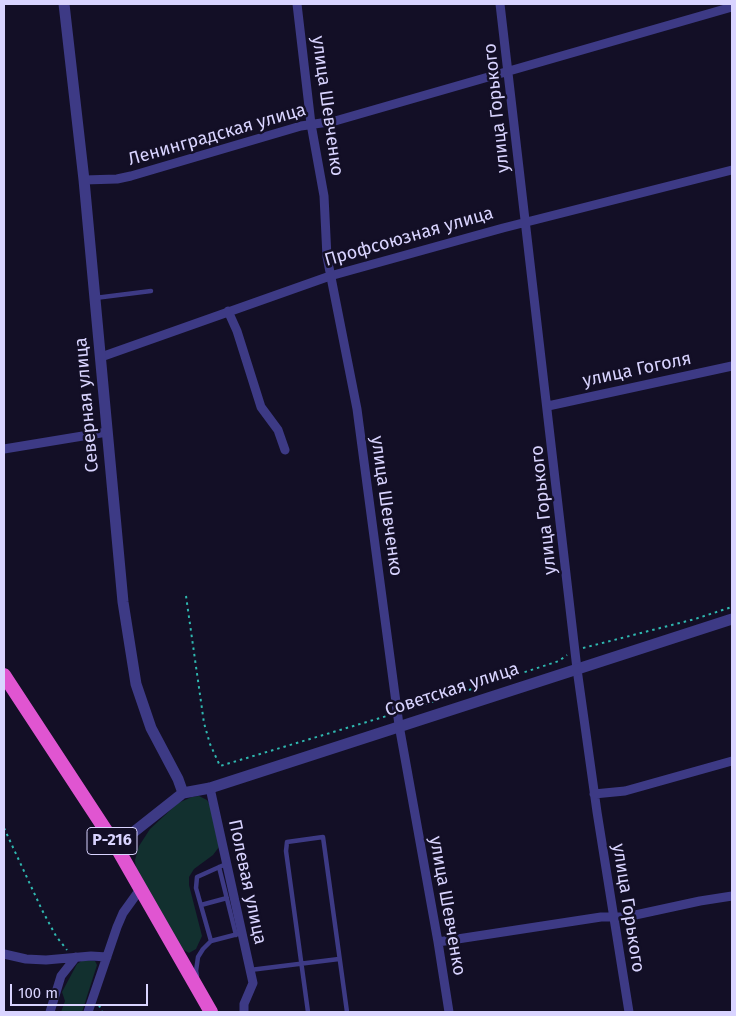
<!DOCTYPE html>
<html>
<head>
<meta charset="utf-8">
<style>
	body { margin:0 }
	#map { position:relative; width:736px; height:1016px; overflow:hidden; background:#130f26; font-family:"Fira Sans",sans-serif }
	canvas { display:block }
	.frame { position:absolute; inset:0; border:5px solid #d9d4ff; pointer-events:none }
	.scale { position:absolute; left:10px; top:984px; width:138px; height:22px; box-sizing:border-box; border:2px solid #d9d4ff; border-top:0; padding-left:6px; font-size:15px; line-height:18px; white-space:nowrap; color:#d9d4ff; -webkit-text-stroke:4px #130f26; paint-order:stroke }
</style>
</head>
<body>
<div id="map">
<canvas width="736" height="1016"></canvas>
<div class="frame"></div>
<div class="scale">100 m</div>
</div>
<script>
const g = document.querySelector('canvas').getContext('2d');
g.lineJoin = 'round';
function fill(path, color) {
  g.fillStyle = color;
  g.fill(path, 'evenodd');
}
function toPath(rows) {
  const path = new Path2D();
  for (const r of rows) {
    path.moveTo(r[0], r[1]);
    for (let i = 2; i < r.length; i += 2) path.lineTo(r[i], r[i + 1]);
  }
  return path;
}
function stroke(path, color, width, dash) {
  g.strokeStyle = color;
  g.lineWidth = width;
  g.lineCap = dash ? 'butt' : 'round';
  g.setLineDash(dash || []);
  g.stroke(path);
}
function write(font, color, halo, rows, align = 'center') {
  g.font = font + ' "Fira Sans",sans-serif';
  g.lineWidth = 5;
  g.setLineDash([]);
  g.textBaseline = 'middle';
  g.strokeStyle = halo;
  g.fillStyle = color;
  for (const [text, x, y, turn = 0] of rows) {
    g.save();
    g.translate(x, y);
    g.rotate((+turn || 0) * Math.PI / 180);
    g.textAlign = isNaN(turn) ? turn : align;
    if (halo) g.strokeText(text, 0, 0);
    g.fillText(text, 0, 0);
    g.restore();
  }
}
fill(toPath([
	[199,796,207,800,210,805,219,847,213,855,194,869,189,877,189,885,202,936,196,949,189,953,182,949,136,871,135,860,139,846,150,829,178,803,192,797],
	[83,960,95,961,97,965,82,1012,61,1012,65,1001,62,992,77,964]
]), '#12302f');
stroke(toPath([
	[186,596,204,723,210,744,220,766,390,715],
	[583,648,695,619,732,607],
	[407,710,559,661,567,655],
	[4,828,42,910,56,936,67,950],
	[99,1005,102,1012]
]), '#2fb8b0', 2, [2.5, 4]);
stroke(toPath([
	[95,298,151,291],
	[219,867,236,935],
	[201,905,227,898],
	[211,941,196,888,197,877,226,864],
	[250,970,339,959],
	[197,976,196,971,198,957,203,949,211,941,242,933],
	[308,1012,286,851,287,842,323,837,347,1012]
]), '#3d3a85', 4.5);
stroke(toPath([
	[297,4,311,124,324,196,327,257,357,409,399,725,438,942,449,1012],
	[500,4,577,669,597,812,629,1012],
	[84,180,117,179,131,176,301,126,335,121,732,7],
	[228,311,237,331,261,407,278,430,285,450],
	[101,357,330,276,503,228,732,170],
	[548,406,732,366],
	[4,449,107,432],
	[210,788,253,983,244,1004,244,1012],
	[594,794,625,791,732,761],
	[438,942,601,917,626,917,700,901,732,896],
	[4,954,26,959,46,960,91,956,107,957],
	[50,1012,61,976,76,957],
	[88,1012,117,927,123,913,141,888]
]), '#3d3a85', 9);
stroke(toPath([
	[64,4,84,180,123,602,136,684,151,728,178,779,183,793],
	[116,846,183,793,210,788,732,619]
]), '#3d3a85', 11);
stroke(toPath([
	[4,675,116,846,211,1012]
]), '#e055d1', 14);
for (const [x, y, w] of [
	[112,841,50]
]) {
  const box = new Path2D();
  box.roundRect(x - w / 2, y - 13.5, w, 27, 4);
  g.fillStyle = '#130f26';
  g.fill(box);
  stroke(box, '#d9d4ff', 1);
}
write('bold 16px', '#d9d4ff', null, [
	["Р-216",112,841]
]);
write('18px', '#d9d4ff', '#130f26', [
	["улица Шевченко",327,106,82],
	["улица Горького",497,108,-96],
	["Ленинградская улица",217,135,-16],
	["Профсоюзная улица",409,237,-16],
	["улица Гоголя",637,370,-12],
	["Северная улица",87,405,-95],
	["улица Шевченко",386,506,82],
	["улица Горького",544,510,-96],
	["Советская улица",452,690,-18],
	["Полевая улица",247,882,78],
	["улица Шевченко",447,906,80],
	["улица Горького",628,908,81]
]);
</script>
</body>
</html>
